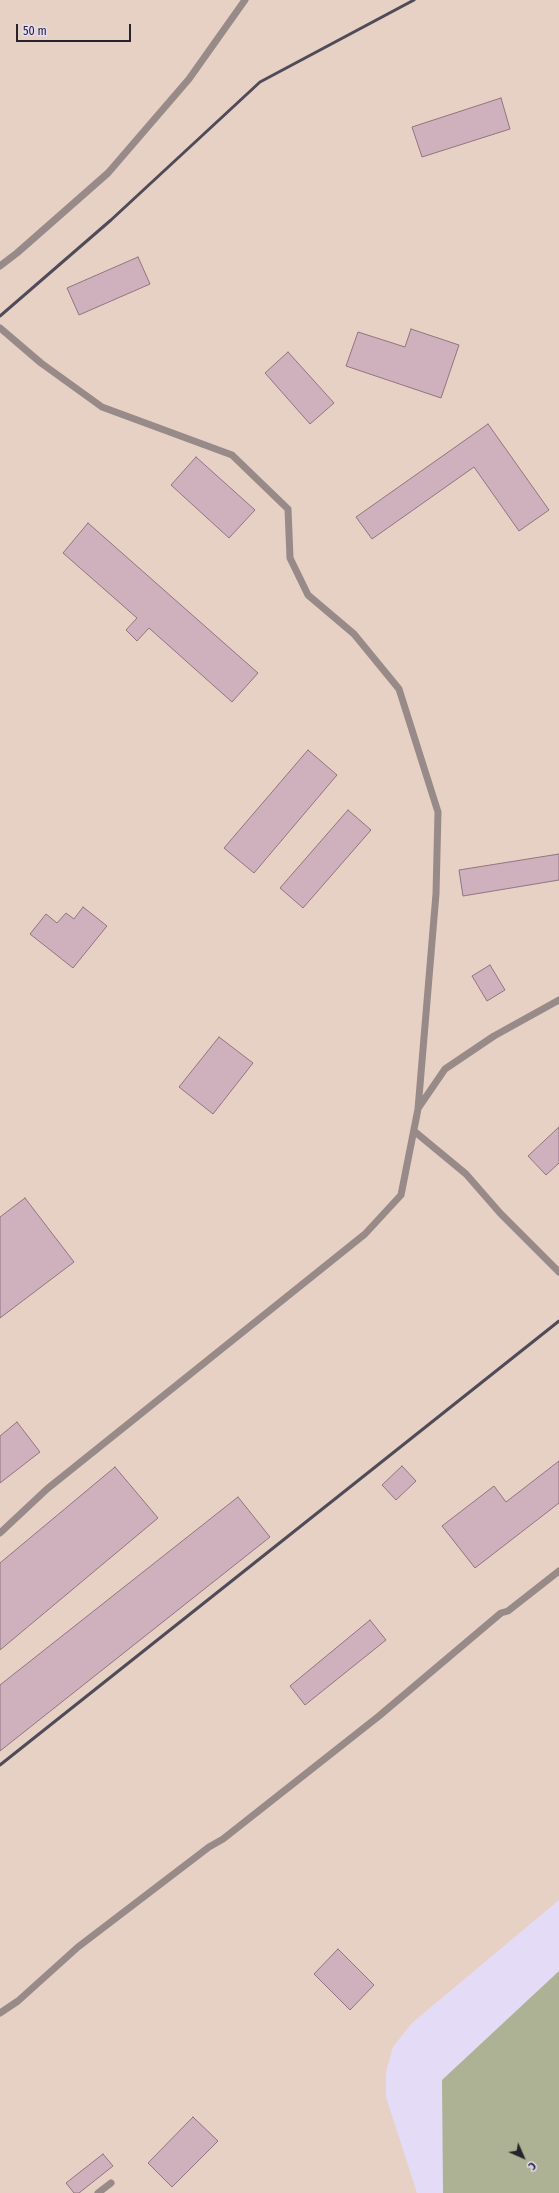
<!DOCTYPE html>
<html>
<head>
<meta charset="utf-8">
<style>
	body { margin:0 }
	#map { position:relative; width:559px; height:2193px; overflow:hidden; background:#e4dbf6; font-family:"Fira Sans Condensed",sans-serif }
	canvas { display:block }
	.north { position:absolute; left:503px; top:2137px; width:40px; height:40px; -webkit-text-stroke:3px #e4dbf6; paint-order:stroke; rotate:135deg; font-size:11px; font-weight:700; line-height:16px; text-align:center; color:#27232d }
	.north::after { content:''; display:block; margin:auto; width:14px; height:18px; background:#27232d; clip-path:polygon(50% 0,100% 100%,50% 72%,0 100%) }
	.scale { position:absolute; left:16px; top:24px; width:115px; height:18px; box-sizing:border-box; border:2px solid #27232d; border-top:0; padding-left:5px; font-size:12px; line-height:14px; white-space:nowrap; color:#27232d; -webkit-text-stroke:3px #e4dbf6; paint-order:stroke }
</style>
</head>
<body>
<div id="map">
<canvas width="559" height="2193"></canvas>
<div class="north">С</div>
<div class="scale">50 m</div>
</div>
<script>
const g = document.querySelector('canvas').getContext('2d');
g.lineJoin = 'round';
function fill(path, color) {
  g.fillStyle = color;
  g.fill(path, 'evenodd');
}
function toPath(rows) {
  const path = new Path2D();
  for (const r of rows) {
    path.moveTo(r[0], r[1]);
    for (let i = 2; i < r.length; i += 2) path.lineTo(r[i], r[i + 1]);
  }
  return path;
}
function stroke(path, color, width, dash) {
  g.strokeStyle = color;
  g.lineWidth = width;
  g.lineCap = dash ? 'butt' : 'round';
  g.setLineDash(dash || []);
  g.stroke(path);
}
fill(toPath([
	[0,0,559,0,559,1900,412,2023,393,2047,386,2072,386,2097,417,2193,0,2193]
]), '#e7d1c5');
fill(toPath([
	[559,1971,559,2193,443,2193,442,2080]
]), '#adb294');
const building = toPath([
	[501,98,510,129,422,157,412,127,501,98],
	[138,257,150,284,79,315,67,288,138,257],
	[411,329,459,345,441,398,346,366,358,332,405,347,411,329],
	[288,352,334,403,310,424,265,373,288,352],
	[488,424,549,510,519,531,474,467,372,539,356,517,488,424],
	[196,457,255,510,229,538,171,485,196,457],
	[88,523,258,673,232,702,149,628,137,641,126,630,137,618,63,553,88,523],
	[308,750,337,775,254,873,224,848,308,750],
	[348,810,371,830,303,908,280,888,348,810],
	[559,854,559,880,463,896,459,870,559,854],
	[83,907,107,926,73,968,30,934,46,914,57,923,66,913,74,919,83,907],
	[490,965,505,990,487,1001,472,976,490,965],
	[219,1037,253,1063,213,1114,179,1087,219,1037],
	[559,1127,559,1163,546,1175,528,1156,559,1127],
	[25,1198,74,1262,0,1318,0,1217,25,1198],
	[17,1422,40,1452,0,1483,0,1436,17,1422],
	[559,1461,559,1503,475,1568,442,1526,494,1486,506,1502,559,1461],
	[402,1466,416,1481,396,1500,382,1485,402,1466],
	[115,1467,158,1518,0,1650,0,1563,115,1467],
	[238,1497,270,1537,0,1751,0,1685,238,1497],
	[370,1620,386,1640,305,1705,290,1686,370,1620],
	[338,1949,374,1985,350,2010,314,1974,338,1949],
	[193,2117,218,2141,172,2187,148,2163,193,2117],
	[103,2154,113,2166,79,2193,74,2193,66,2183,103,2154]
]);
fill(building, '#cfb1bd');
stroke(building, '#917580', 1);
stroke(toPath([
	[0,266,17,253,108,173,189,79,245,0],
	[0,328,41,363,102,407,232,455,288,509,290,558,308,595,354,634,399,689,438,812,436,894,418,1109,401,1195,365,1234,47,1489,0,1533],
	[419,1107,445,1069,494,1036,559,1000],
	[414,1131,466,1174,500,1213,559,1272],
	[0,2013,18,2001,78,1947,209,1847,223,1839,379,1716,501,1613,508,1611,559,1571],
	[98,2193,111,2183]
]), '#988a88', 7);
stroke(toPath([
	[0,316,111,220,260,82,414,0],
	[0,1765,559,1321]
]), '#504b58', 3);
</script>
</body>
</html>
